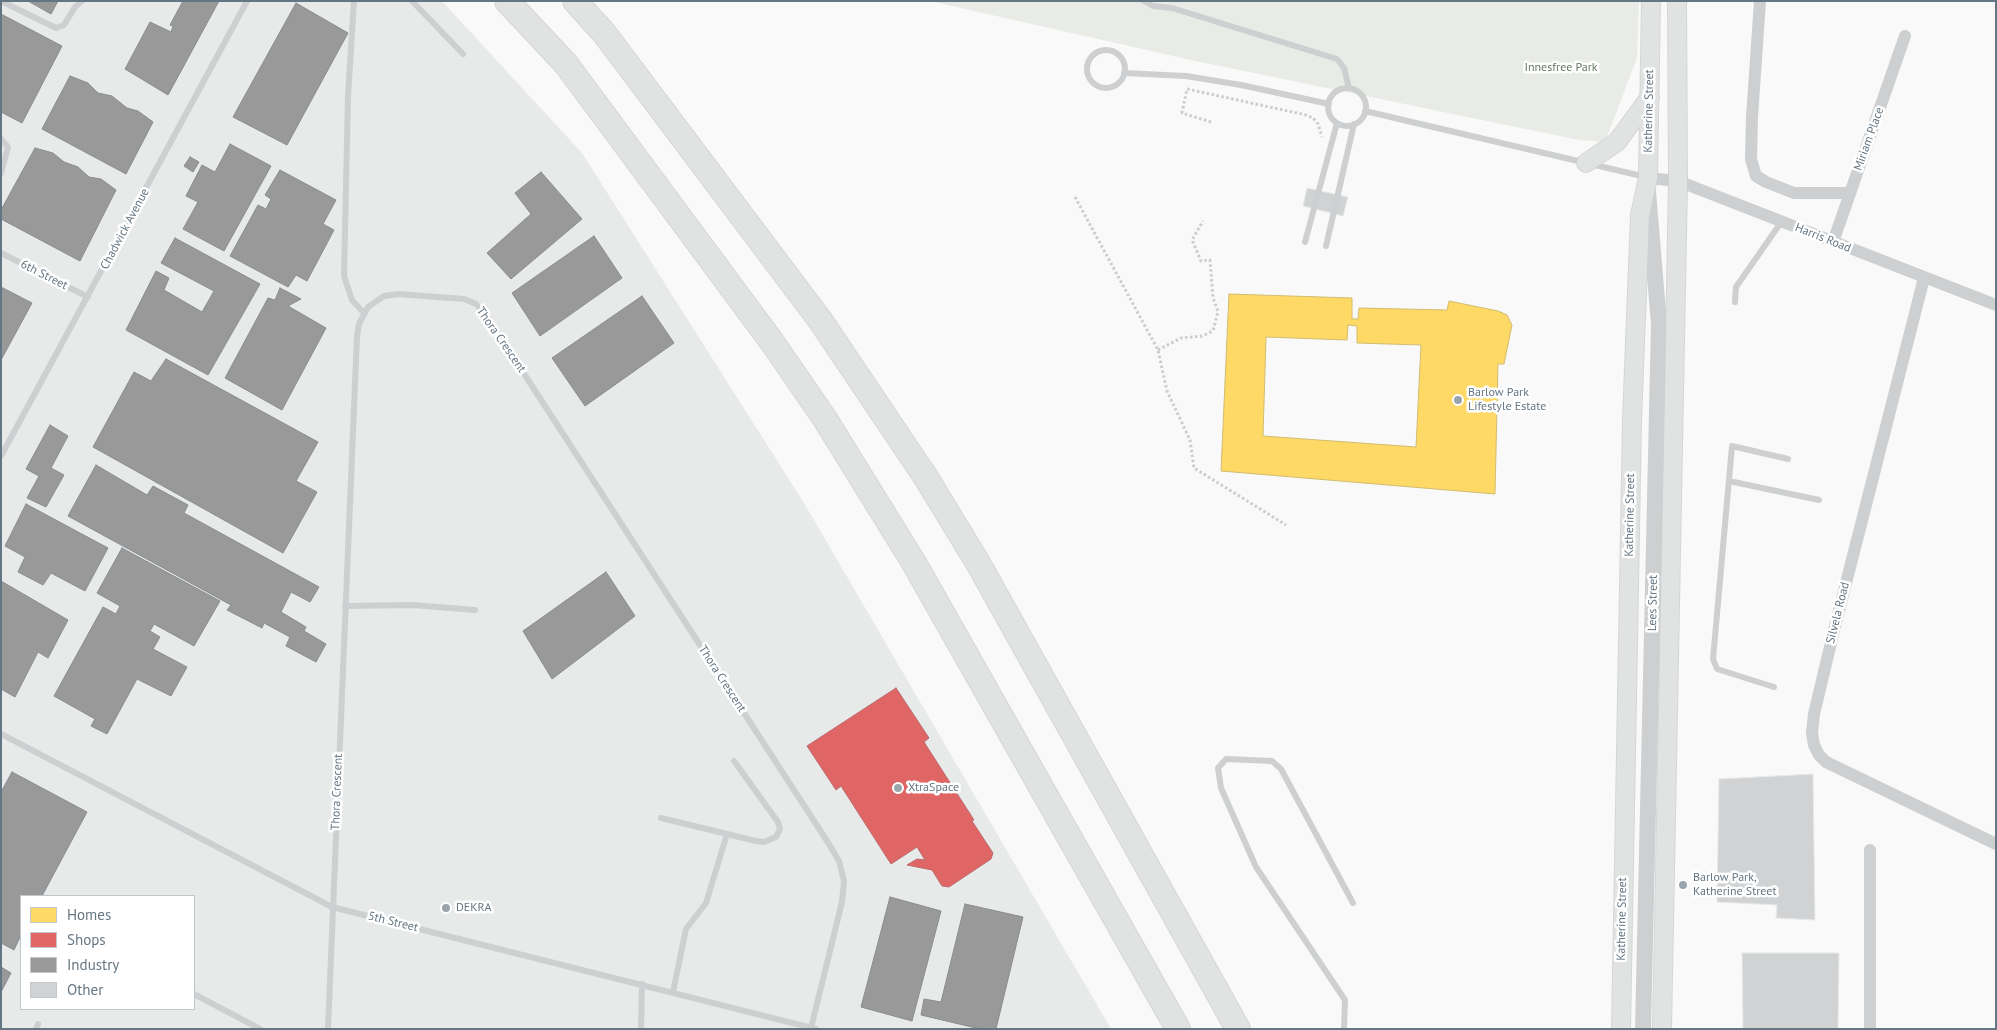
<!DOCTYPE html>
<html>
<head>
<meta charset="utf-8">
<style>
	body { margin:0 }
	#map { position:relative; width:1997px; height:1030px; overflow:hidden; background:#f9f9f9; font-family:"PT Sans",sans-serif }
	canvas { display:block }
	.frame { position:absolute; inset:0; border:2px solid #657683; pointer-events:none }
	.legend { position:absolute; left:20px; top:895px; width:175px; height:115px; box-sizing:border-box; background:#fff; border:1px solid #c1c8cd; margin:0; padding:6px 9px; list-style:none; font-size:15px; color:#657683 }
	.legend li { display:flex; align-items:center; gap:10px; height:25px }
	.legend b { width:25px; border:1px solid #c1c8cd }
</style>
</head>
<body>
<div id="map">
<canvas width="1997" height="1030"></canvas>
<div class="frame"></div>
<ul class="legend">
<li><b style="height:14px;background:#ffd966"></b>Homes</li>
<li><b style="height:14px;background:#e06666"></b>Shops</li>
<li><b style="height:14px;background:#999"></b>Industry</li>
<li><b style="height:14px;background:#d0d2d3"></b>Other</li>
</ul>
</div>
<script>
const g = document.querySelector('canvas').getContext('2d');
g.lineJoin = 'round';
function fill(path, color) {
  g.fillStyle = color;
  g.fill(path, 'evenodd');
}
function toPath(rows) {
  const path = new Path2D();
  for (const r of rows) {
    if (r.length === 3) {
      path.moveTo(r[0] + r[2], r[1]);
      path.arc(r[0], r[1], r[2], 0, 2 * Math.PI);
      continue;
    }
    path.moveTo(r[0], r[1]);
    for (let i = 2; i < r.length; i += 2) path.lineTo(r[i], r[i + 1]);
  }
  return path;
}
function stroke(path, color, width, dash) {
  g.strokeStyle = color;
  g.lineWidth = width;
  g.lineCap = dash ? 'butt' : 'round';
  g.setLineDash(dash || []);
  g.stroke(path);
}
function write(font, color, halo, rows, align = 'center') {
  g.font = font + ' "PT Sans",sans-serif';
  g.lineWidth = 5;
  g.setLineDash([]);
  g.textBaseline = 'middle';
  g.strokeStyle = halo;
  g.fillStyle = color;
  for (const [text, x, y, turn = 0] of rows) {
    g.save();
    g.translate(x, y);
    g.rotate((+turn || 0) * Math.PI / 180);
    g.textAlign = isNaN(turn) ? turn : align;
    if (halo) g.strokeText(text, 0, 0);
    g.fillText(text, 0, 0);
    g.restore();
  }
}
fill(toPath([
	[1,1,442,1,582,153,804,503,1111,1029,1,1029],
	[21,896,194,896,194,1009,21,1009]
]), '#e8e9e9');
fill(toPath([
	[930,1,1639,1,1637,58,1605,142,1579,140,1191,60]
]), '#e8ebe6');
const homes = toPath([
	[1229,294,1352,298,1352,319,1358,319,1359,308,1447,310,1449,301,1498,311,1507,315,1512,325,1504,364,1498,364,1495,494,1221,471,1229,294],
	[1348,325,1357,326,1357,343,1421,345,1416,447,1263,436,1266,337,1347,340,1348,325]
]);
fill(homes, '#ffd966');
stroke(homes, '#d1bb6f', 1);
const shops = toPath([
	[896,688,929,738,924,742,974,820,972,821,993,853,991,859,949,887,942,886,932,870,907,865,917,859,925,860,917,847,891,864,841,786,836,790,807,746,896,688]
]);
fill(shops, '#e06666');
stroke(shops, '#bb6b6f', 1);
const industry = toPath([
	[28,1,58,1,51,14,28,1],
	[183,1,219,1,168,95,125,69,150,22,171,32,173,26,170,25,183,1],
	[296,3,348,33,287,145,233,117,296,3],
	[1,14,62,46,22,123,1,112,1,14],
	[70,76,88,83,98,93,112,96,127,108,138,111,153,122,126,174,42,129,70,76],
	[230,144,271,166,224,251,183,229,198,202,186,196,202,165,215,172,230,144],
	[35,148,53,153,64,162,78,167,89,177,101,179,116,190,80,261,1,219,1,210,35,148],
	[190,157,199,162,193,172,184,166,190,157],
	[280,170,336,200,323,224,334,230,307,281,296,275,288,287,230,256,258,205,266,209,271,199,265,195,280,170],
	[541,172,582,219,511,279,487,253,531,214,515,193,541,172],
	[594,236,622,278,540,336,512,293,594,236],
	[175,238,260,284,208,375,126,330,156,271,169,278,164,290,202,312,214,291,161,263,175,238],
	[1,287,32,303,1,360,1,287],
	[280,288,301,299,288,306,326,328,282,410,225,378,268,298,275,300,280,288],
	[642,296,674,343,585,406,552,358,642,296],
	[166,359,318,442,296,481,317,492,283,553,93,447,134,372,151,381,166,359],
	[50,425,68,436,51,468,64,475,46,507,27,498,39,476,26,469,50,425],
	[96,465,147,495,153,486,188,505,184,513,319,587,310,602,291,592,281,612,306,627,304,631,326,644,316,662,286,646,290,637,264,623,262,628,227,610,231,605,68,516,96,465],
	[26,504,108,548,85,591,51,573,43,585,18,572,25,557,5,546,26,504],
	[122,548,220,601,194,646,154,624,150,631,160,637,153,649,187,667,171,696,137,679,107,734,91,726,95,719,54,696,103,607,116,614,120,606,97,593,122,548],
	[606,572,635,616,552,679,523,631,606,572],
	[1,581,68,620,48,658,38,652,15,697,1,689,1,581],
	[12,772,87,812,42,896,21,896,21,935,14,950,1,943,1,792,12,772],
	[890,897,941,911,912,1021,861,1007,890,897],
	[965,904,1023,917,996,1029,980,1029,921,1015,924,999,941,1002,965,904],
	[1,967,11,973,1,992,1,967]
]);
fill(industry, '#999');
stroke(industry, '#898e92', 1);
const building = toPath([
	[1307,188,1348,197,1343,216,1303,206,1307,188],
	[1813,774,1815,920,1776,918,1777,905,1717,902,1719,779,1813,774],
	[1742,953,1839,953,1838,1029,1743,1029,1742,953]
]);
fill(building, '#d0d2d3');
stroke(building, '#e8e8e8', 1);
const secondary = toPath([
	[1586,163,1617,142,1650,97],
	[1621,1029,1632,420,1640,215,1648,178,1651,1],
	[1662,1029,1678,181,1677,1]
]);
const motorway = toPath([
	[507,1,566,64,772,342,825,419,914,563,1178,1029],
	[575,1,604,33,820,320,925,476,978,563,1238,1029]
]);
stroke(secondary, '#d5d6d7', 20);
stroke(motorway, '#d5d6d6', 26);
stroke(toPath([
	[1211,122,1182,113,1187,89,1306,115,1313,118,1318,124,1322,137],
	[1075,197,1158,350,1167,391,1190,440,1194,468,1286,525],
	[1158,350,1181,338,1202,336,1213,331,1218,311,1213,298,1210,260,1201,261,1192,240,1203,221]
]), '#cbcccd', 3, [2.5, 2.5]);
stroke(toPath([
	[1,1,56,28,64,25,75,7,82,1],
	[354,1,348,96,344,276,352,300,363,312],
	[412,1,463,54],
	[1144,1,1153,6,1172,8,1337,59,1344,68,1349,88],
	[1106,69,19],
	[1124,73,1186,76,1241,85,1329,104],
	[1347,107,19],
	[1365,111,1646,177],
	[1,139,8,147,1,173],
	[1305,242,1337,123],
	[1326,246,1354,124],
	[1,253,88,297],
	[1735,302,1736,287,1782,221],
	[1,456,247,1],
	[1729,481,1819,500],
	[345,606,413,605,475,610],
	[1774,687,1717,669,1713,659,1732,446,1788,459],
	[1,734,332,907,816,1029],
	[661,818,756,841,764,842,776,837,780,829,778,822,734,761],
	[673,992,686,929,706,903,727,834],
	[194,994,260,1029],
	[36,1029,38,1024],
	[328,1029,357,336,359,324,368,307,384,296,398,294,464,299,476,304,484,312,829,844,839,861,844,881,842,902,811,1028],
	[641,1029,642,984],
	[1344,1029,1345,1000,1256,867,1221,788,1218,768,1226,759,1272,761,1281,769,1353,903]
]), '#cecfd0', 6);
stroke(toPath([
	[1760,1,1752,117,1751,159,1756,176,1766,182,1794,193,1850,193],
	[1648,178,1678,181,1996,305],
	[1833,242,1905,36],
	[1924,278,1835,626,1814,714,1812,733,1814,745,1819,755,1826,762,1996,844],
	[1870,850,1870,1029]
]), '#cecfd0', 12);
stroke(toPath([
	[1643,1029,1659,324,1648,192]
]), '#cecfd0', 16);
stroke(secondary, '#e1e2e2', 18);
stroke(motorway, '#e1e2e2', 24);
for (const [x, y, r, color] of [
	[1458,400,5,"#99a4ac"],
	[898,788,5,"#99a4ac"],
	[1683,885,5,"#99a4ac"],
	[446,908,5,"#99a4ac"]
]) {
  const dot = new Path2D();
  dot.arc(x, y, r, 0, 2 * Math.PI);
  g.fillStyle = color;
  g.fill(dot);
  stroke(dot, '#fff', 2);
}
write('12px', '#687a64', '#fff', [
	["Innesfree Park",1561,68]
]);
write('12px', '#657683', '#fff', [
	["Katherine Street",1649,111,-89],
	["Miriam Place",1869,139,-70],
	["Chadwick Avenue",125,229,-62],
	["Harris Road",1823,238,22],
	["6th Street",44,275,27],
	["Thora Crescent",501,340,55],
	["Katherine Street",1630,515,-89],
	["Lees Street",1653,603,-89],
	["Silvela Road",1838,613,-76],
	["Thora Crescent",722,679,57],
	["Thora Crescent",337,792,-88],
	["Katherine Street",1622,919,-89],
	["5th Street",393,922,14]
]);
write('12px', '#657683', '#fff', [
	["Barlow Park",1468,393],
	["Lifestyle Estate",1468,407],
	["XtraSpace",908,788],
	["Barlow Park,",1693,878],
	["Katherine Street",1693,892],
	["DEKRA",456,908]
], 'left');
</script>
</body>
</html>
